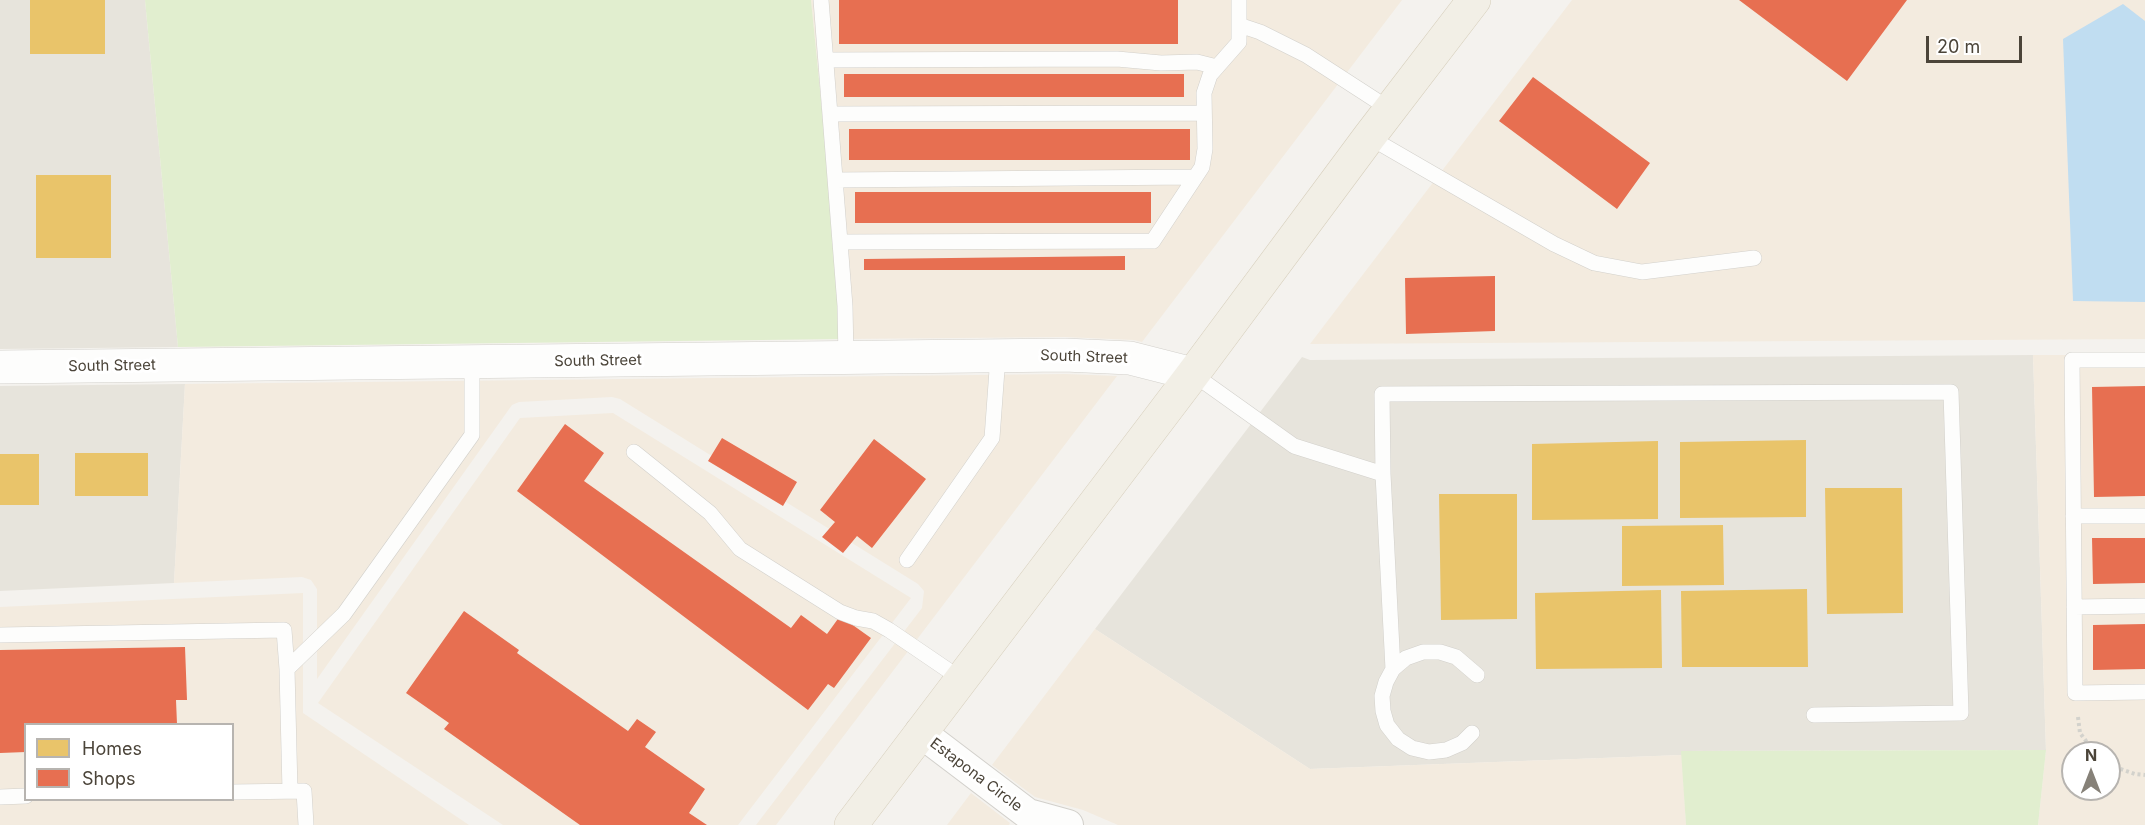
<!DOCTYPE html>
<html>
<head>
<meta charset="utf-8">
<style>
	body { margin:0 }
	#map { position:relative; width:2145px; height:825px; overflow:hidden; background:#f4f2ee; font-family:Inter,sans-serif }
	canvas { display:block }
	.legend { position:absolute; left:24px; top:723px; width:210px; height:78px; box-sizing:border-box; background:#fff; border:2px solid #b7b4b0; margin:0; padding:8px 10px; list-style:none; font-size:18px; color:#4b4439 }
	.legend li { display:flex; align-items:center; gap:12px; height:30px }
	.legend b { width:30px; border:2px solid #b7b4b0 }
	.north { position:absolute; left:2061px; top:741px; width:60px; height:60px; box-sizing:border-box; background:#fff; border:2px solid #b7b4b0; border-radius:50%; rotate:0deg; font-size:16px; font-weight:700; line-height:24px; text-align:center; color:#4b4439 }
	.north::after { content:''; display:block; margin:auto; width:21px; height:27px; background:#868178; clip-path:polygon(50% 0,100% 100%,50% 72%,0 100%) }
	.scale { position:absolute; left:1926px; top:36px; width:96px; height:27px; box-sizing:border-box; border:3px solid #4b4439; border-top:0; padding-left:8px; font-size:18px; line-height:21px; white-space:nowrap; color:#4b4439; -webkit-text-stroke:4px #fff; paint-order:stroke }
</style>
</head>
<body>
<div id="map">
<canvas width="2145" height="825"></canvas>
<ul class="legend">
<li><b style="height:16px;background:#e9c46a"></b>Homes</li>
<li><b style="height:16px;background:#e76f51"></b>Shops</li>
</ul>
<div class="north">N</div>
<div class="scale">20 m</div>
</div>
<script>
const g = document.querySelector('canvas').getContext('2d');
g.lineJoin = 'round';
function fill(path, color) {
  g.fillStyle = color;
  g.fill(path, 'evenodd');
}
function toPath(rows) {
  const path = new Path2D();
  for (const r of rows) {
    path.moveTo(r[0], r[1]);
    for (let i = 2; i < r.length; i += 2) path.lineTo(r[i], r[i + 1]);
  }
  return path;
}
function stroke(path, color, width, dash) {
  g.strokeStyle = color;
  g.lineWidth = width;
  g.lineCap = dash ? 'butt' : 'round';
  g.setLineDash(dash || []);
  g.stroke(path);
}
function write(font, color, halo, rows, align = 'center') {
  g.font = font + ' Inter,sans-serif';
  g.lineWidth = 6;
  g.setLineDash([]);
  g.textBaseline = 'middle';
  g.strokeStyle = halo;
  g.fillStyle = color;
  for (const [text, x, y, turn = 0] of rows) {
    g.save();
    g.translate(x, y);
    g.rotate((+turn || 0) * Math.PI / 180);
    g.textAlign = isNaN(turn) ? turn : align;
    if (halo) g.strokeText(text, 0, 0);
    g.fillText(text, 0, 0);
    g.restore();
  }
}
fill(toPath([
	[0,0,145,0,178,347,0,349],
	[2033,355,2046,750,1682,751,1682,755,1310,769,1095,629,1302,357,1310,360],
	[185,384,174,583,0,591,0,386]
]), '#e7e4dc');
fill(toPath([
	[811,0,1402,0,1142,342,1134,340,1065,337,845,339],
	[1572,0,2145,0,2145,339,1310,344],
	[2033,355,2145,355,2145,825,2038,825,2046,750],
	[2073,753,2109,753,2109,789,2073,789],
	[1065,374,1117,376,776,825,756,825,922,608,924,591,918,584,620,399,612,397,519,402,512,405,317,679,317,589,311,580,302,577,174,583,185,384],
	[613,413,911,598,738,825,503,825,318,703,520,418],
	[303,593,303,713,469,825,0,825,0,607],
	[26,724,232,724,232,800,26,800],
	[1095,629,1310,769,1682,755,1686,825,1118,825,1083,810,1035,797,992,765],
	[971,793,1010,823,1009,825,947,825]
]), '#f3ebdf');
fill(toPath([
	[145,0,811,0,845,339,178,347],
	[2046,750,2038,825,1686,825,1681,751]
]), '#e1eecf');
fill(toPath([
	[2123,4,2145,21,2145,302,2073,301,2063,39]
]), '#c0ddf1');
fill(toPath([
	[30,0,105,0,105,54,30,54],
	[36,175,111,175,111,258,36,258],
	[1806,440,1806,517,1680,518,1680,442],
	[1658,441,1658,519,1532,520,1532,444],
	[75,453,148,453,148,496,75,496],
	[0,454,39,454,39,505,0,505],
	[1825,488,1902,488,1903,613,1827,614],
	[1439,494,1517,494,1517,619,1441,620],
	[1723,525,1724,585,1622,586,1622,526],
	[1807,589,1808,667,1682,667,1681,591],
	[1661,590,1662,668,1536,669,1535,593]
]), '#e9c46a');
fill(toPath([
	[839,0,1178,0,1178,44,839,44],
	[1739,0,1907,0,1847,81],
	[844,74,1184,74,1184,97,844,97],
	[1533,77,1650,163,1617,209,1499,121],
	[849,129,1190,129,1190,160,849,160],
	[855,192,1151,192,1151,223,855,223],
	[1125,256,1125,270,864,270,864,259],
	[1495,276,1495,331,1406,334,1405,278],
	[2145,386,2145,496,2094,497,2092,387],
	[565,424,604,453,584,481,791,628,801,615,827,634,840,616,871,638,834,688,828,684,808,710,517,491],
	[722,438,797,482,783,506,708,461],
	[874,439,926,479,872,548,857,536,843,553,822,537,835,522,820,510],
	[2092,538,2145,538,2145,583,2093,584],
	[464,611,519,650,517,653,628,731,637,719,656,732,645,747,705,789,689,813,707,825,580,825,444,729,449,723,406,693],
	[2145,624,2145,669,2093,670,2093,625],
	[185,647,187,700,176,700,177,724,26,724,26,752,0,753,0,650]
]), '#e76f51');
const service = toPath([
	[821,0,845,306,846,358],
	[1239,25,1260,32,1306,55,1391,110],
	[826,60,1117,59,1161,63,1197,62,1217,67],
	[830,114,1204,113],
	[1369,137,1554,244,1594,263,1642,272,1754,258],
	[835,180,1195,177],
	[840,242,1153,241,1202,167,1205,149,1204,93,1210,75,1239,42,1239,0],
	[2145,360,2072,360,2075,693,2145,692],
	[1193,374,1294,446,1383,474,1382,394,1951,392,1961,713,1814,715],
	[634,452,710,513,740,549,840,612,856,618,873,621,889,630,961,679],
	[1383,474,1393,669],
	[2073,516,2145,516],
	[907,560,992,438,998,356],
	[2074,607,2145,606],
	[0,635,284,630,287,669],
	[1472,733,1462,743,1446,750,1429,752,1412,748,1398,739,1387,725,1383,711,1382,696,1386,682,1393,669,1406,658,1423,652,1440,652,1456,657,1477,675],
	[290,791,287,669,344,614,472,435,472,363],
	[232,792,304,791,306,825],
	[0,797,26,796]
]);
const minor = toPath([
	[920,732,1028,814,1068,825]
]);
const tertiary = toPath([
	[0,367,1065,355,1130,358,1193,374]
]);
const primary = toPath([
	[851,825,1193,374,1369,137,1474,0]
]);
stroke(service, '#d2d0cb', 16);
stroke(minor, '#d2d0cb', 32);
stroke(tertiary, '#d2d0cb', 34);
stroke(primary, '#d6cebb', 34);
stroke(toPath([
	[2078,717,2080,733,2095,753],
	[2109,765,2135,774,2145,775]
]), '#d3d2cc', 4, [3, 3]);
stroke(service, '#fdfdfc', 15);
stroke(minor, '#fdfdfc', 30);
stroke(tertiary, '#fdfdfc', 33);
stroke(primary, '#f2efe6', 33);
write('15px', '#4b4439', '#fff', [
	["South Street",1084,357,2],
	["South Street",598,361,-1],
	["South Street",112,366,-1],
	["Estapona Circle",976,775,37]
]);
</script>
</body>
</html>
